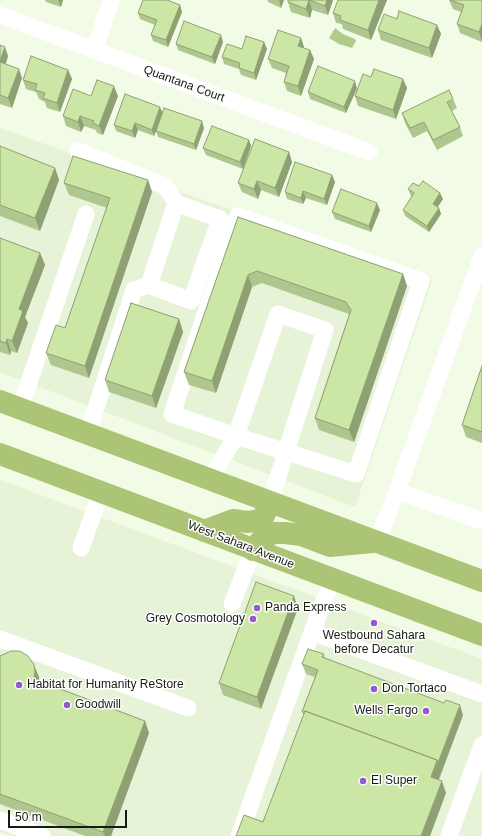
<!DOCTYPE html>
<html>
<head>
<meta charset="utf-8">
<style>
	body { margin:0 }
	#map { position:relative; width:482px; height:836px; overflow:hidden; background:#f2fbe5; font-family:Helvetica,sans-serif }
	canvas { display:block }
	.scale { position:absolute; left:8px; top:810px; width:119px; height:18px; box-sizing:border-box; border:2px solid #181b14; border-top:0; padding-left:5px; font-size:12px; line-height:14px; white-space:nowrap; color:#181b14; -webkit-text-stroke:3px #fff; paint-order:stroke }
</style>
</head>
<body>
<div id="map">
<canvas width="482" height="836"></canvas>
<div class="scale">50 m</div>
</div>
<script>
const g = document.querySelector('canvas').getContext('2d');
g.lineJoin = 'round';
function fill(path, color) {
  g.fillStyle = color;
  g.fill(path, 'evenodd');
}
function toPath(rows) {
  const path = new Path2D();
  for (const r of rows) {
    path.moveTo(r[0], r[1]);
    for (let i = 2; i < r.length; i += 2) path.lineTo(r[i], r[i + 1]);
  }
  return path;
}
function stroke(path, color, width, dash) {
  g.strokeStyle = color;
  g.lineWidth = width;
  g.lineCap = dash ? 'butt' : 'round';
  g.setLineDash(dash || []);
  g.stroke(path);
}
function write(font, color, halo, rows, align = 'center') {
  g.font = font + ' Helvetica,sans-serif';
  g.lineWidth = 3;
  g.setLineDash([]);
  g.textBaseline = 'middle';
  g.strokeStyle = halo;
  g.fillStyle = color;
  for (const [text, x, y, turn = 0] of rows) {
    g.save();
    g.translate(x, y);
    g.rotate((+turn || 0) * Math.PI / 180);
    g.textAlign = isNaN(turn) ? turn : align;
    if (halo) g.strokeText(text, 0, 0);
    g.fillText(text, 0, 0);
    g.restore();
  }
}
fill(toPath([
	[0,128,432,281,355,507,0,372],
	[0,480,482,659,482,836,12,836,0,832]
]), '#e6f3d6');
fill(toPath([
	[335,28,343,34,355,39,356,41,352,48,339,44,329,38]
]), '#b2cb8b');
stroke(toPath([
	[0,15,369,152],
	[94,51,111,0],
	[78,151,165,186,176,203,149,285,134,290,95,411,87,434],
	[238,216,421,281,356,474,236,436,172,414,238,216],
	[149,285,191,301,220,219,176,203],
	[20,409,86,214],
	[210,479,236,436,278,314,325,330,270,502],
	[397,491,482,256],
	[377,542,397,491,482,521],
	[81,548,101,492],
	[232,604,253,550],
	[312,632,482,694],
	[0,639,188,708],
	[0,820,42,836],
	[239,836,312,632,332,580],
	[449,836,482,745]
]), '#fff', 17);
stroke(toPath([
	[0,401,482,581],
	[0,454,482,635],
	[204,531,233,520,247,522,262,520,270,502],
	[253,550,263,538,274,533,285,533,301,535,330,546,372,542]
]), '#acc475', 22);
fill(toPath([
	[45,0,63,0,61,7,46,2],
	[267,0,284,0,281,8,268,2],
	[288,0,333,0,328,15,312,10,310,18,291,12,288,2],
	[387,0,371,40,343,29,342,24,336,23,333,13],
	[449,0,482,0,482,42,460,33,457,24,461,12,453,9],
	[180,5,182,12,168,47,153,41,151,35,155,25,140,19,138,13],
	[397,19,437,25,441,34,432,58,381,40,378,30],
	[301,38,304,48,310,50,314,59,301,96,287,91,284,82,286,73,272,68,268,59],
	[223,42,215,64,178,50,176,44],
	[264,42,267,49,256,80,241,75,239,69,224,64,222,57,242,49],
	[0,45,8,56,6,64,22,78,12,108,0,104],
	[68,70,72,79,60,112,47,108,45,102,39,99,36,92,26,89,23,80],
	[371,77,403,79,407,88,396,119,358,106,355,96],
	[357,88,346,113,310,99,308,92],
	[91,96,118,96,103,135,97,133,96,130,84,126,81,132,66,126,63,116],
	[453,99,457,108,452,111,460,127,463,136,437,150,427,131,413,138,405,123,402,113],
	[162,113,204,128,196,150,158,137,156,131,154,136,138,130,135,138,116,131,114,125],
	[249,140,251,146,243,169,206,155,203,148],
	[0,146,55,168,59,180,40,231,0,216],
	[289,152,292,162,279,197,261,190,258,199,242,192,238,183],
	[332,175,335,182,327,205,306,198,303,204,287,199,285,192],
	[148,180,152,192,89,378,51,365,46,353,65,328,107,208,69,195,64,183],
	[419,186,440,193,443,199,438,207,439,208,441,214,429,232,405,216,403,210,412,196,411,196,408,189],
	[380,210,371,232,335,219,332,212],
	[238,217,403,274,407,286,354,442,319,430,315,418,349,314,262,283,252,287,216,393,189,385,184,372],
	[0,238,40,253,45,265,25,317,28,323,17,353,11,351,10,355,0,352],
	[179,319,183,332,156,408,109,392,105,380],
	[482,366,482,443,466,437,462,425],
	[298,608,261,709,223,695,219,683],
	[324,654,325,658,463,715,439,780,446,793,263,822,304,715,302,712,315,677,306,674,302,664],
	[0,656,39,677,39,681,145,721,149,733,111,836,85,836,0,804]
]), '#afc68f');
fill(toPath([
	[58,0,63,0,61,7],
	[279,0,284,0,281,8],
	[309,0,312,10,310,18,306,9],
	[327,0,333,0,328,15,325,6],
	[379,0,387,0,371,40,368,30],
	[180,5,182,12,168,47,166,40],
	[482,24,482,41,479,32],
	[437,25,441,34,432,58,429,48],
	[221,35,223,42,215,64,212,57],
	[301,38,304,47,301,55,298,46],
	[264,42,267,49,256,80,254,73],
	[5,47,8,56,3,72,0,63,0,61],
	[310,50,314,59,301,96,298,86],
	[19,69,22,78,12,108,8,98],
	[68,70,72,79,60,112,57,103],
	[403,79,407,88,396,119,393,110],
	[355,81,357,88,346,113,344,107],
	[114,86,118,96,103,135,99,126],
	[160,107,163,114,154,136,152,130],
	[80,116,84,126,81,132,78,122],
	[202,121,204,128,196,150,194,144],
	[135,123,138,130,135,138,132,131],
	[249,140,251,146,243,169,240,162],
	[289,152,292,162,279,197,275,188],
	[55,168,59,180,40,231,35,218],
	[332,175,335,182,327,205,324,199],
	[148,180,152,192,89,378,85,366],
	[257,181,261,190,258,199,254,189],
	[303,191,306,198,303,204,301,198],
	[440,193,443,199,435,210,433,204],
	[377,203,380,210,371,232,369,226],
	[439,208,441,214,429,232,427,226],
	[40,253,45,265,25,317,28,323,17,353,12,341,19,309],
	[403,274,407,286,354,442,349,430],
	[248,275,252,287,216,393,212,381],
	[179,319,183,332,156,408,152,396],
	[7,339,11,351,10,355,6,343],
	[294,596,298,608,261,709,257,697],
	[34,665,39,677,40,684,34,679],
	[460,705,463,715,435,789,431,777],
	[145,721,149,733,111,836,105,836,103,832],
	[442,781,446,793,430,836,421,836]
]), '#8fa174');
const building = toPath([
	[143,0,167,0,180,5,166,40,151,35,157,20,138,13,143,0],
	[288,0,327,0,325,6,309,0,306,9,288,2,288,0],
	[338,0,379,0,368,30,340,20,341,16,333,13,338,0],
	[450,0,482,0,482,24,479,32,457,24,464,5,450,0],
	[399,11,437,25,429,48,378,30,384,14,397,19,399,11],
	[184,21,221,35,212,57,176,44,184,21],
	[278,30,301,38,298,46,310,50,298,86,284,82,289,66,268,59,278,30],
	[246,36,264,42,254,73,239,68,240,63,222,57,227,44,242,49,246,36],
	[0,45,5,47,0,61,0,45],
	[31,56,68,70,57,103,43,98,45,93,35,90,37,84,23,80,31,56],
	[0,62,19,69,8,98,0,95,0,62],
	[318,66,355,81,344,107,308,92,318,66],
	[374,69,403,79,393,110,355,96,363,74,371,77,374,69],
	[97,80,114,86,99,126,93,123,94,121,80,116,78,122,63,116,73,89,91,96,97,80],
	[449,90,453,99,447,102,460,127,433,140,424,122,410,128,402,113,449,90],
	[125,94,160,107,152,130,135,123,132,131,114,125,125,94],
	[164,108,202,121,194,144,156,131,164,108],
	[212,126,249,140,240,162,203,148,212,126],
	[255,139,289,152,275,188,257,181,254,189,238,183,255,139],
	[0,146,55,168,35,218,0,205,0,146],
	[73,156,148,180,85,366,46,353,56,325,65,328,110,198,64,183,73,156],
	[295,162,332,175,324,199,303,191,301,198,285,192,295,162],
	[423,181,440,193,433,204,439,208,427,226,403,210,414,193,408,189,413,183,419,186,423,181],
	[341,189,377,203,369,226,332,212,341,189],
	[238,217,403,274,349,430,315,418,351,310,346,302,257,271,248,275,212,381,184,372,238,217],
	[0,238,40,253,19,309,23,311,12,341,7,339,6,343,0,341,0,238],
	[131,303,179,319,152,396,105,380,131,303],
	[482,366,482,432,462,425,482,366],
	[256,582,294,596,257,697,219,683,256,582],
	[308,649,324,654,322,657,444,703,446,700,460,705,438,763,437,760,305,711,304,712,302,712,318,670,302,664,308,649],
	[11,651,20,651,28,656,34,665,35,672,34,679,145,721,103,832,0,794,0,656,11,651],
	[305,711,437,760,431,777,442,781,421,836,236,836,244,815,263,822,305,711]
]);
fill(building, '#cce6a6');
stroke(building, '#8fa174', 1);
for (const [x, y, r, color] of [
	[257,608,4,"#9658ce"],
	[253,619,4,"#9658ce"],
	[374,623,4,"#9658ce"],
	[19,685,4,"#9658ce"],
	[374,689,4,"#9658ce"],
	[67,705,4,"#9658ce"],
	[426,711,4,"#9658ce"],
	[363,781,4,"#9658ce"]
]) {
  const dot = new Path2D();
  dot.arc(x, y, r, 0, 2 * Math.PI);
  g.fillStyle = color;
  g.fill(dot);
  stroke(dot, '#fff', 1.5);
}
write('12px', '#181b14', '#fff', [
	["Quantana Court",184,84,20],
	["West Sahara Avenue",241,545,21]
]);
write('12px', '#181b14', '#fff', [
	["Panda Express",265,608],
	["Grey Cosmotology",245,619,"right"],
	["Westbound Sahara",374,636,"center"],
	["before Decatur",374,650,"center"],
	["Habitat for Humanity ReStore",27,685],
	["Don Tortaco",382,689],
	["Goodwill",75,705],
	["Wells Fargo",418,711,"right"],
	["El Super",371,781]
], 'left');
</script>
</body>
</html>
